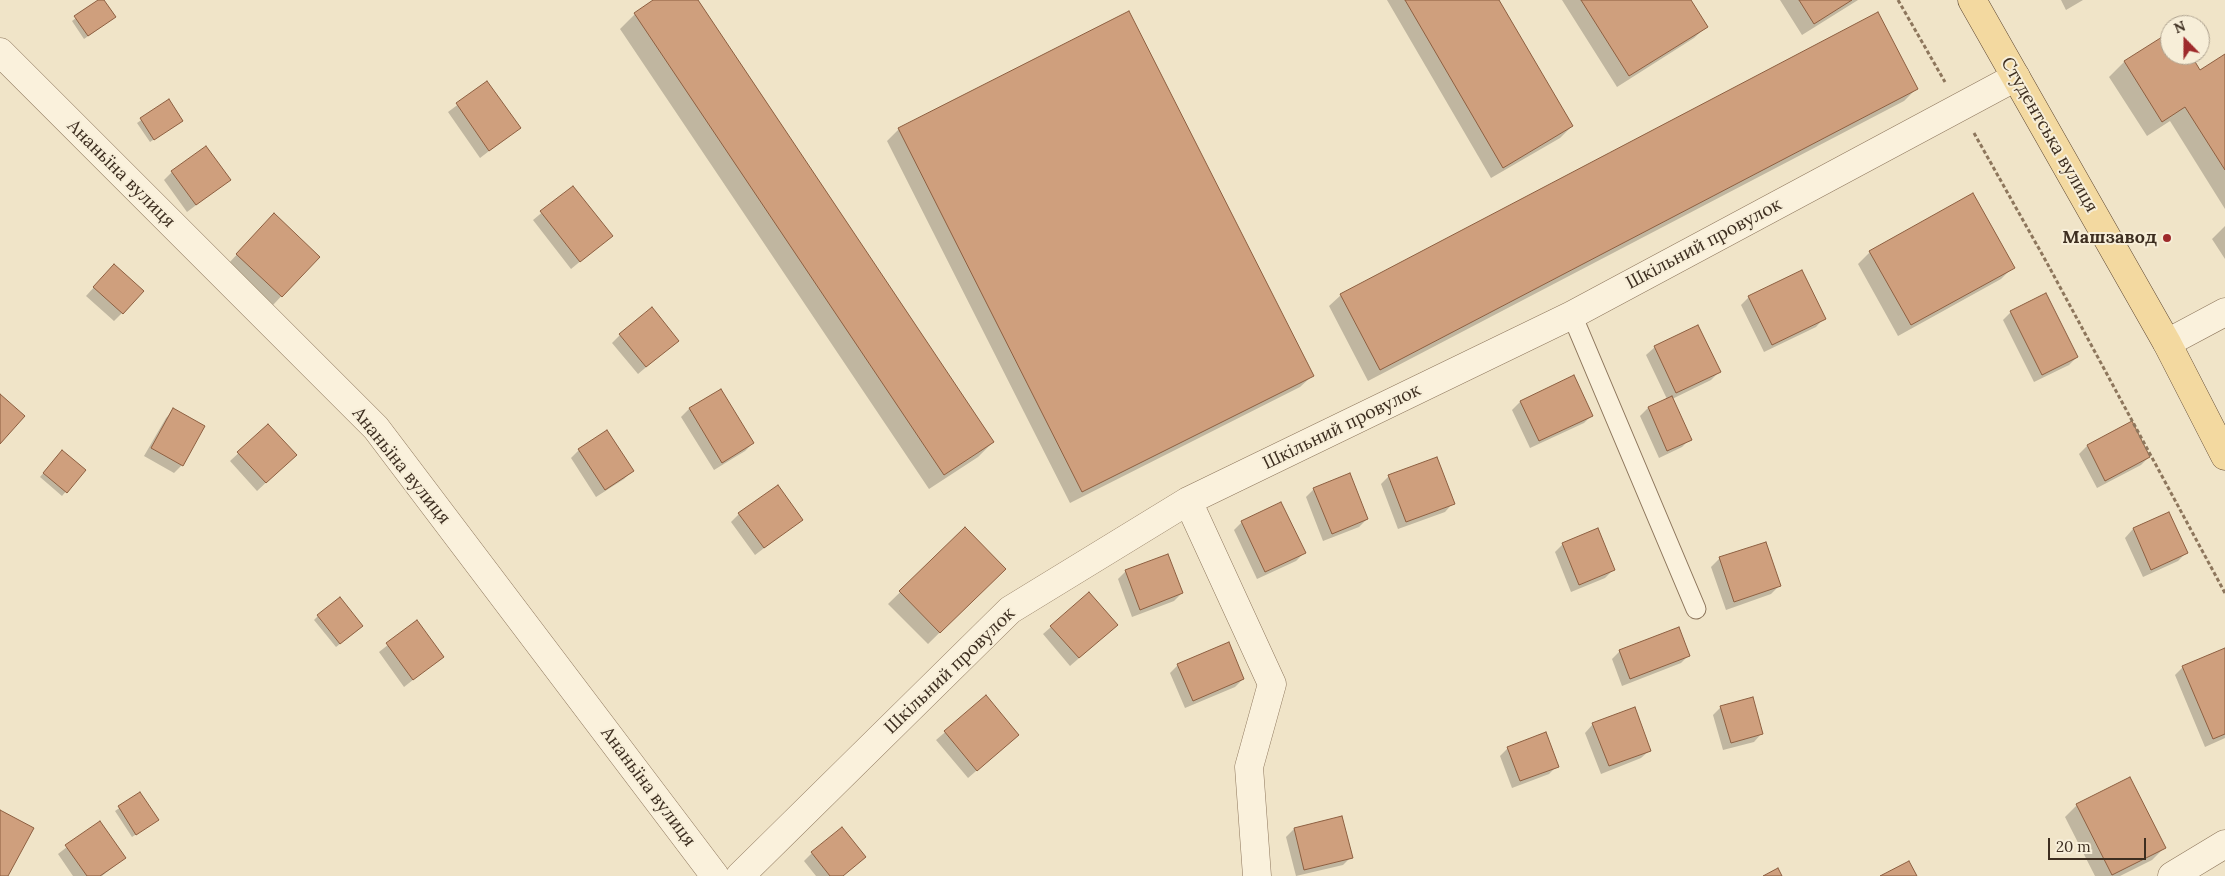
<!DOCTYPE html>
<html>
<head>
<meta charset="utf-8">
<style>
	body { margin:0 }
	#map { position:relative; width:2225px; height:876px; overflow:hidden; background:#f0e4c8; font-family:Lora,serif }
	canvas { display:block }
	.north { position:absolute; left:2160px; top:15px; width:50px; height:50px; box-sizing:border-box; background:#f7eed8; border:1px solid #ada18e; border-radius:50%; rotate:338deg; font-size:14px; font-weight:700; line-height:20px; text-align:center; color:#3d2e20 }
	.north::after { content:''; display:block; margin:auto; width:18px; height:22px; background:#9e2a2b; clip-path:polygon(50% 0,100% 100%,50% 72%,0 100%) }
	.scale { position:absolute; left:2048px; top:838px; width:98px; height:22px; box-sizing:border-box; border:2px solid #3d2e20; border-top:0; padding-left:6px; font-size:15px; line-height:18px; white-space:nowrap; color:#3d2e20; -webkit-text-stroke:4px #f7eed8; paint-order:stroke }
</style>
</head>
<body>
<div id="map">
<canvas width="2225" height="876"></canvas>
<div class="north">N</div>
<div class="scale">20 m</div>
</div>
<script>
const g = document.querySelector('canvas').getContext('2d');
g.lineJoin = 'round';
function fill(path, color) {
  g.fillStyle = color;
  g.fill(path, 'evenodd');
}
function toPath(rows) {
  const path = new Path2D();
  for (const r of rows) {
    path.moveTo(r[0], r[1]);
    for (let i = 2; i < r.length; i += 2) path.lineTo(r[i], r[i + 1]);
  }
  return path;
}
function stroke(path, color, width, dash) {
  g.strokeStyle = color;
  g.lineWidth = width;
  g.lineCap = dash ? 'butt' : 'round';
  g.setLineDash(dash || []);
  g.stroke(path);
}
function write(font, color, halo, rows, align = 'center') {
  g.font = font + ' Lora,serif';
  g.lineWidth = 4;
  g.setLineDash([]);
  g.textBaseline = 'middle';
  g.strokeStyle = halo;
  g.fillStyle = color;
  for (const [text, x, y, turn = 0] of rows) {
    g.save();
    g.translate(x, y);
    g.rotate((+turn || 0) * Math.PI / 180);
    g.textAlign = isNaN(turn) ? turn : align;
    if (halo) g.strokeText(text, 0, 0);
    g.fillText(text, 0, 0);
    g.restore();
  }
}
fill(toPath([
	[100,0,103,0,111,20,84,39,72,21],
	[655,0,697,0,993,442,978,457,929,489,620,29,635,14],
	[1387,0,1498,0,1572,126,1560,138,1491,178],
	[1562,0,1690,0,1706,27,1694,38,1617,87],
	[1780,0,1858,0,1802,35],
	[2061,0,2083,0,2066,10],
	[2170,34,2170,55,2189,55,2200,71,2225,56,2225,209,2170,121,2147,136,2109,77,2124,62],
	[487,83,519,128,480,158,448,112],
	[1916,89,1904,101,1368,381,1329,306,1341,295],
	[169,101,178,124,150,142,137,123],
	[899,129,1312,376,1300,387,1070,503,887,141],
	[172,172,229,180,187,212,164,180],
	[573,187,611,236,571,269,533,220],
	[266,223,318,257,273,305,229,263],
	[2225,226,2225,259,2212,239],
	[1870,252,2013,267,2001,279,1898,336,1858,264],
	[106,274,122,313,114,321,86,296],
	[1749,297,1824,318,1816,327,1764,352,1741,305],
	[2011,312,2077,357,2069,365,2034,382,2003,320],
	[620,335,678,340,638,374,612,343],
	[1655,347,1719,372,1711,380,1672,399,1690,439,1682,447,1659,458,1640,416,1648,408,1667,399,1646,355],
	[1574,377,1592,415,1584,423,1530,448,1512,410,1520,402],
	[720,390,753,443,745,451,714,470,681,417,689,409],
	[174,410,182,465,174,473,144,456,166,418],
	[268,426,287,463,257,491,230,461],
	[2087,446,2149,457,2141,465,2097,488,2079,454],
	[579,450,632,471,624,479,596,497,571,458],
	[58,455,84,470,62,496,40,477],
	[1389,476,1453,503,1445,512,1398,529,1381,484],
	[1314,489,1367,519,1359,527,1323,541,1306,497],
	[739,514,801,520,755,555,731,522],
	[2168,514,2186,553,2178,561,2143,577,2125,538,2133,529],
	[1242,522,1305,552,1296,561,1257,579,1234,530],
	[965,529,1004,569,928,644,888,604],
	[1563,544,1613,570,1605,578,1571,592,1555,552],
	[1765,544,1779,586,1771,594,1726,610,1711,567,1719,559],
	[1126,571,1182,593,1174,601,1132,617,1118,579],
	[318,616,358,630,336,647,314,620],
	[417,622,442,657,404,687,379,652],
	[1051,627,1108,633,1070,666,1043,634],
	[2225,649,2225,738,2205,747,2175,675,2183,667],
	[1620,651,1689,655,1681,663,1622,686,1612,659],
	[1178,665,1243,679,1235,687,1185,708,1170,673],
	[986,697,1018,735,968,778,936,740],
	[1721,707,1762,733,1754,742,1723,750,1713,715],
	[1593,724,1650,750,1641,758,1601,774,1585,733],
	[1508,748,1557,766,1549,774,1512,788,1500,756],
	[140,794,153,823,132,837,115,811],
	[2077,805,2164,848,2152,860,2120,876,2095,876,2065,817],
	[1341,817,1351,857,1343,865,1296,876,1286,837,1294,829],
	[99,822,124,858,102,876,73,876,58,854],
	[812,853,843,876,816,876,804,861]
]), '#0003');
const building = toPath([
	[98,0,104,0,116,17,88,36,74,16,98,0],
	[653,0,698,0,994,442,944,475,634,13,653,0],
	[1405,0,1499,0,1573,126,1503,168,1405,0],
	[1581,0,1691,0,1708,27,1629,76,1581,0],
	[1799,0,1852,0,1814,24,1799,0],
	[1129,11,1314,376,1082,492,898,128,1129,11],
	[1878,12,1918,89,1380,370,1340,294,1878,12],
	[2170,32,2170,55,2191,55,2200,70,2225,54,2225,170,2185,107,2162,122,2124,61,2170,32],
	[487,81,521,128,489,151,456,103,487,81],
	[169,99,183,121,154,140,140,118,169,99],
	[206,146,231,180,196,205,171,171,206,146],
	[573,186,613,236,580,262,540,211,573,186],
	[1973,193,2015,268,1911,325,1869,251,1973,193],
	[274,213,320,257,282,297,236,254,274,213],
	[114,264,144,291,123,314,93,287,114,264],
	[1802,270,1826,319,1772,345,1748,296,1802,270],
	[2046,293,2078,357,2042,375,2010,311,2046,293],
	[652,307,679,341,646,367,619,334,652,307],
	[1698,325,1721,372,1676,393,1654,346,1698,325],
	[1574,375,1593,416,1539,441,1520,401,1574,375],
	[721,389,754,443,722,463,689,408,721,389],
	[0,394,25,416,0,444,0,394],
	[1672,396,1692,440,1667,451,1648,407,1672,396],
	[173,408,205,426,183,466,151,448,173,408],
	[2132,421,2150,457,2105,481,2087,445,2132,421],
	[268,424,297,455,266,483,237,452,268,424],
	[607,430,634,471,605,490,578,449,607,430],
	[62,450,86,470,67,493,43,473,62,450],
	[1437,457,1455,504,1406,522,1388,475,1437,457],
	[1350,473,1368,519,1332,534,1313,488,1350,473],
	[778,485,803,520,764,548,738,513,778,485],
	[1281,502,1306,553,1265,572,1241,521,1281,502],
	[2169,512,2188,553,2151,570,2133,528,2169,512],
	[965,527,1006,569,940,633,899,591,965,527],
	[1598,528,1615,570,1579,585,1562,543,1598,528],
	[1766,542,1781,586,1734,602,1719,557,1766,542],
	[1168,554,1183,593,1140,610,1125,570,1168,554],
	[1089,592,1118,625,1079,658,1050,626,1089,592],
	[340,597,363,626,340,644,317,615,340,597],
	[417,620,444,657,413,680,386,643,417,620],
	[1679,627,1690,656,1630,679,1619,650,1679,627],
	[1229,642,1244,679,1193,701,1177,664,1229,642],
	[2225,648,2225,734,2213,739,2182,666,2225,648],
	[986,695,1019,735,977,771,944,731,986,695],
	[1753,697,1763,734,1731,743,1720,706,1753,697],
	[1635,707,1651,751,1609,766,1592,723,1635,707],
	[1546,732,1559,767,1520,781,1507,747,1546,732],
	[2130,777,2166,848,2112,875,2076,804,2130,777],
	[140,792,159,820,136,835,118,806,140,792],
	[0,810,34,828,8,876,0,876,0,810],
	[1342,816,1353,858,1304,870,1294,828,1342,816],
	[100,821,126,858,100,876,87,876,65,845,100,821],
	[842,827,866,857,843,876,830,876,811,852,842,827],
	[1909,861,1917,876,1880,876,1909,861],
	[1778,868,1782,876,1763,876,1778,868]
]);
fill(building, '#cf9f7d');
stroke(building, '#8d5f41', 1);
const service = toPath([
	[1572,315,1696,609]
]);
const minor = toPath([
	[0,52,376,428,715,876],
	[2167,343,2225,312],
	[1188,501,1272,684,1249,767,1257,876],
	[740,876,1010,610,1188,501,1572,315,2016,77],
	[2172,876,2225,844]
]);
const primary = toPath([
	[1972,0,2167,343,2225,456]
]);
stroke(service, '#8d765c', 21);
stroke(minor, '#8d765c', 29);
stroke(primary, '#5b4430', 29);
stroke(toPath([
	[1898,0,1945,82],
	[1974,133,2047,263,2225,593]
]), '#8d765c', 3, [4, 2.5]);
stroke(service, '#faf1dc', 19);
stroke(minor, '#faf1dc', 28);
stroke(primary, '#f3d9a0', 28);
for (const [x, y, r, color] of [
	[2167,238,5,"#9e2a2b"]
]) {
  const dot = new Path2D();
  dot.arc(x, y, r, 0, 2 * Math.PI);
  g.fillStyle = color;
  g.fill(dot);
  stroke(dot, '#f7eed8', 2);
}
write('18px', '#3d2e20', '#f7eed8', [
	["Студентська вулиця",2049,135,60],
	["Ананьїна вулиця",121,174,45],
	["Шкільний провулок",1704,244,-28],
	["Шкільний провулок",1342,427,-26],
	["Ананьїна вулиця",401,466,51],
	["Шкільний провулок",950,671,-44],
	["Ананьїна вулиця",648,787,53]
]);
write('bold 18px', '#3d2e20', '#f7eed8', [
	["Машзавод",2157,238]
], 'right');
</script>
</body>
</html>
